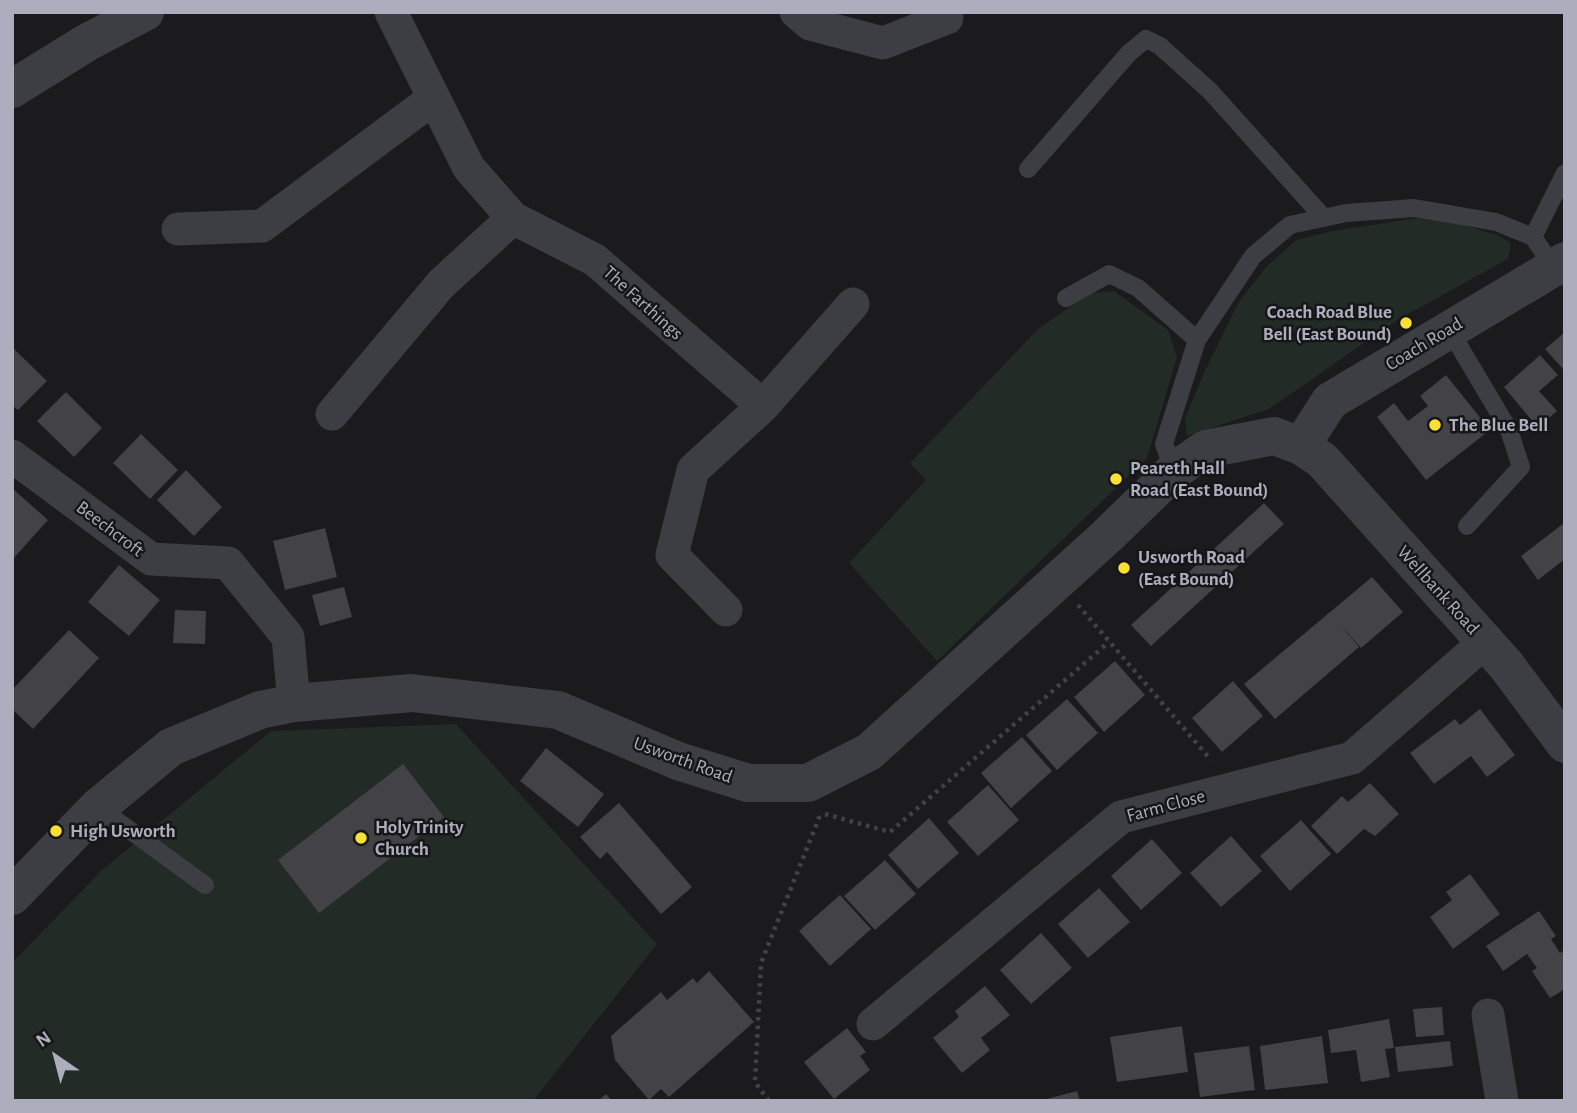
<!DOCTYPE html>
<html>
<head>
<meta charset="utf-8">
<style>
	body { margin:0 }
	#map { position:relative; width:1577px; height:1113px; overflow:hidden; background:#1b1a1d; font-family:"Alegreya Sans",sans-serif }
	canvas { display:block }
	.frame { position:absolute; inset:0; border:14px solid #acaebd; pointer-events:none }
	.north { position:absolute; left:21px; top:1022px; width:70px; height:70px; -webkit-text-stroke:5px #161518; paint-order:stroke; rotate:325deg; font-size:19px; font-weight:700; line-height:28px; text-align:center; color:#acaebd }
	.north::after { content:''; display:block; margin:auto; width:24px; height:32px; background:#acaebd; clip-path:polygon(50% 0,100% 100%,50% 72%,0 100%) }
</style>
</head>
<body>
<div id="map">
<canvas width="1577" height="1113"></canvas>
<div class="frame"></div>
<div class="north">N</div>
</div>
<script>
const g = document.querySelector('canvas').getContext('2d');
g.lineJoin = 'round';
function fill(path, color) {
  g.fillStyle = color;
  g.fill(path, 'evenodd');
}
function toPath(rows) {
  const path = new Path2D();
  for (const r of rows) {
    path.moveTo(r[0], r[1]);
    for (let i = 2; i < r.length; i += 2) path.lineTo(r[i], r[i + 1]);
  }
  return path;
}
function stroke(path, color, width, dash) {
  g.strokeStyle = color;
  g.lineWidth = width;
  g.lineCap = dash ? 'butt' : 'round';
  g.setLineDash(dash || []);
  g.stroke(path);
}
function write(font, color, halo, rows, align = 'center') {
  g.font = font + ' "Alegreya Sans",sans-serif';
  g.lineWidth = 5;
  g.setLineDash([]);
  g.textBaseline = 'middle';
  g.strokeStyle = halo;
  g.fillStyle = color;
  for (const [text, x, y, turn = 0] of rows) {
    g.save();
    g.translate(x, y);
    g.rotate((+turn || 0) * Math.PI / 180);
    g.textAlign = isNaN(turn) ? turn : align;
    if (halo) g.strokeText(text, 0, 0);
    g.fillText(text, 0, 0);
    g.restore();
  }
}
fill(toPath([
	[1418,218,1465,225,1499,236,1511,243,1508,259,1399,319,1269,409,1187,436,1185,418,1204,373,1238,303,1266,267,1296,240,1332,231],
	[1114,291,1168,330,1177,357,1147,458,937,661,849,563,926,480,910,463,1038,329,1090,293],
	[456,724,657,944,533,1101,12,1101,12,963,102,870,271,731]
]), '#222b25');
fill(toPath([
	[1565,332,1565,368,1563,369,1545,349],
	[12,347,47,381,18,410,12,405],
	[1540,355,1558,375,1539,391,1557,411,1538,428,1504,387],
	[1446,375,1490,430,1426,480,1377,417,1394,403,1408,421,1428,406,1420,396],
	[66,392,102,428,74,457,37,421],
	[141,434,178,470,150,499,113,463],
	[186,470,222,507,194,536,157,500],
	[12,488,48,520,12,560],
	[1264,503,1284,524,1151,646,1131,625],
	[1564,523,1565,559,1538,580,1521,556],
	[325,528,337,577,285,590,273,541],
	[119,565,160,600,129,636,88,602],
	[1372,577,1403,612,1361,648,1338,622,1359,647,1275,719,1244,684],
	[344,587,352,617,320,626,312,595],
	[175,610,206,611,205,644,173,643],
	[69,630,99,658,33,729,12,709,12,690],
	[1115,661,1145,695,1104,732,1074,697],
	[1233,681,1263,716,1222,752,1192,718],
	[1067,699,1098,733,1057,770,1026,735],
	[1480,709,1515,755,1487,777,1471,756,1434,784,1410,753,1455,719,1460,725],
	[1022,737,1052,771,1011,808,981,773],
	[546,748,604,794,578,827,520,781],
	[403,764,444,817,319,913,278,860],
	[1370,783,1399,814,1375,836,1364,829,1337,854,1311,826,1342,796,1348,802],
	[988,785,1019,820,978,856,947,822],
	[619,803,692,887,661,914,607,852,600,859,580,837],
	[929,818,959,853,918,889,888,855],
	[1301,820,1331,854,1290,891,1260,856],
	[1231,836,1262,871,1221,907,1190,873],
	[1152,839,1182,873,1141,910,1111,876],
	[885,860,916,894,875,930,844,896],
	[1470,874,1500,914,1453,949,1430,917,1452,900,1446,892],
	[1099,888,1130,922,1088,958,1058,924],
	[840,895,871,929,830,966,799,931],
	[1539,911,1556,936,1551,939,1560,953,1565,950,1565,989,1550,998,1532,971,1537,968,1527,954,1503,971,1486,946],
	[1041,933,1072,968,1031,1004,1000,970],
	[709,971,754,1022,669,1097,661,1089,649,1100,615,1060,611,1036,661,992,667,1000,693,978,697,983],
	[985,986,1010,1015,981,1038,990,1050,962,1073,933,1038,959,1017,955,1011],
	[1442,1007,1444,1035,1416,1037,1413,1009],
	[1389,1019,1394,1048,1385,1049,1390,1077,1361,1082,1356,1050,1331,1053,1328,1030],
	[1182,1026,1188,1072,1117,1082,1110,1037],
	[847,1028,866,1052,860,1056,870,1070,834,1099,804,1062],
	[1322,1036,1328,1083,1265,1090,1260,1046],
	[1450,1041,1453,1066,1398,1072,1395,1047],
	[1249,1046,1255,1090,1200,1097,1194,1053],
	[1077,1091,1080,1101,1043,1101,1043,1100],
	[606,1094,612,1101,598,1101]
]), '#424247');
stroke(toPath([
	[1078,605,1211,760],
	[825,814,890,832,1109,642],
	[769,1101,755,1082,761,963,819,818,817,813]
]), '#414249', 4.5, [3.5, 5]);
stroke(toPath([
	[1028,169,1129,53,1146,39,1160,46,1210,91,1324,218],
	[1554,268,1533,237,1565,173],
	[1066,298,1109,274,1138,288,1197,340],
	[1449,329,1509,430,1521,467,1467,526],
	[1174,471,1164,444,1197,340,1253,256,1290,225,1346,213,1414,208,1496,222,1533,237],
	[98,807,205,885]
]), '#3d3d44', 18);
stroke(toPath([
	[391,12,469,168,513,218,595,260,763,406],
	[796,12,810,24,883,43,947,18],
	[178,229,262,226,434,98],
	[332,414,441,284,513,218],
	[12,456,151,559,228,563,288,637,294,703],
	[726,610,672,555,693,470,763,406,853,304],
	[1488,1015,1502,1101],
	[873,1024,1121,817,1352,758,1485,642]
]), '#3d3d44', 33);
stroke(toPath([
	[12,89,86,43,145,12],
	[1301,446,1330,401,1565,261],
	[12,896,98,807,171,747,260,710,294,703,412,693,558,710,678,761,748,783,808,783,869,752,1107,536,1174,471,1206,449,1274,436,1301,446,1322,460,1506,665,1565,744]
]), '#3d3d44', 38);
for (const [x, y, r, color] of [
	[1406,323,7,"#fbe034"],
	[1435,425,7,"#fbe034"],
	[1116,479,7,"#fbe034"],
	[1124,568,7,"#fbe034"],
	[56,831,7,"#fbe034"],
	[361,838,7,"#fbe034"]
]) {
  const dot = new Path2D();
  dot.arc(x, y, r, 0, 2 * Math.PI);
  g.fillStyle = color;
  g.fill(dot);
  stroke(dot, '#161518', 2.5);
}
write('19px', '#acaebd', '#161518', [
	["The Farthings",643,303,42],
	["Coach Road",1424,344,-31],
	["Beechcroft",110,529,37],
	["Wellbank Road",1438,590,48],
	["Usworth Road",683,760,20],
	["Farm Close",1166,806,-15]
]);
write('bold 19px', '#acaebd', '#161518', [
	["Coach Road Blue",1392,312,"right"],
	["Bell (East Bound)",1392,334,"right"],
	["The Blue Bell",1449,425],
	["Peareth Hall",1130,468],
	["Road (East Bound)",1130,490],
	["Usworth Road",1138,557],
	["(East Bound)",1138,579],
	["Holy Trinity",375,827],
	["Church",375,849],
	["High Usworth",70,831]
], 'left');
</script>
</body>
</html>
